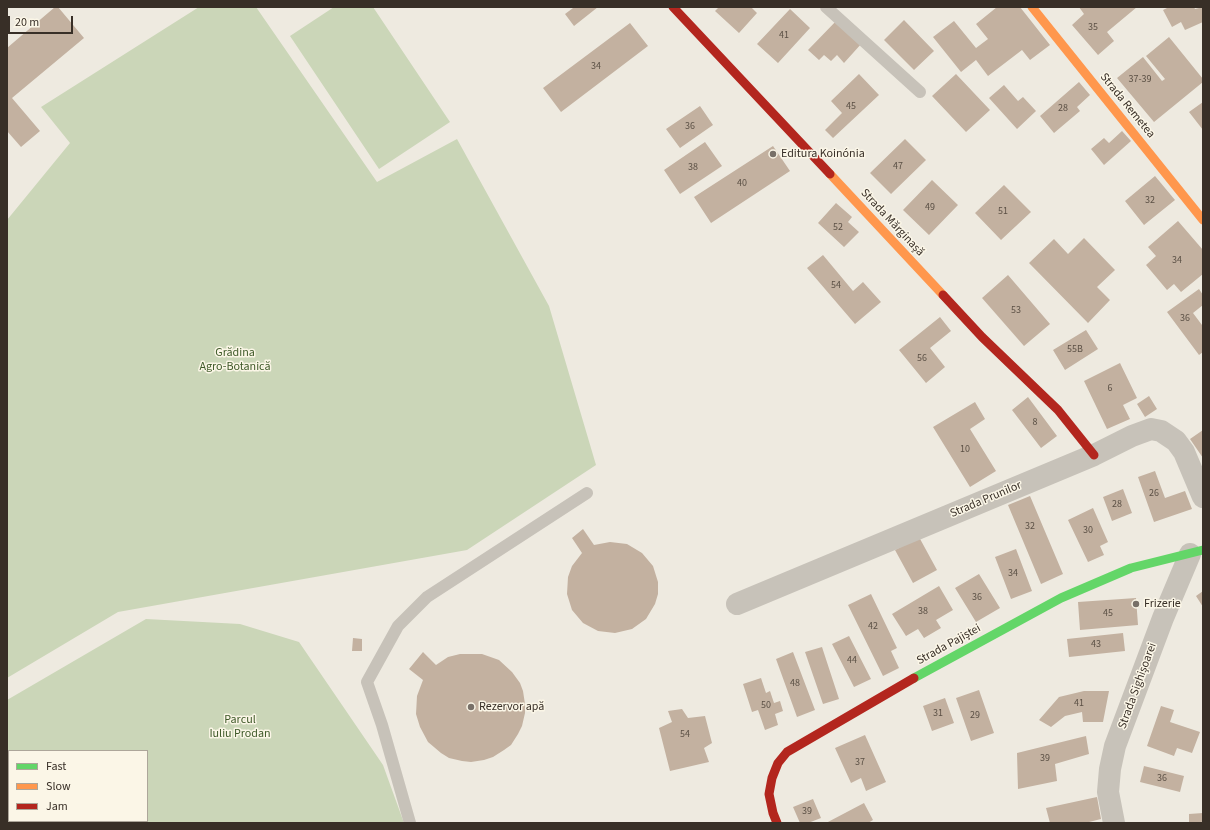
<!DOCTYPE html>
<html>
<head>
<meta charset="utf-8">
<style>
	body { margin:0 }
	#map { position:relative; width:1210px; height:830px; overflow:hidden; background:#eeeae0; font-family:"Source Sans 3",sans-serif }
	canvas { display:block }
	.frame { position:absolute; inset:0; border:8px solid #382f27; pointer-events:none }
	.legend { position:absolute; left:8px; top:750px; width:140px; height:72px; box-sizing:border-box; background:#fbf6e7; border:1px solid #ada69a; margin:0; padding:5px 7px; list-style:none; font-size:12px; color:#382f27 }
	.legend li { display:flex; align-items:center; gap:8px; height:20px }
	.legend b { width:20px; border:1px solid #ada69a }
	.scale { position:absolute; left:8px; top:16px; width:65px; height:18px; box-sizing:border-box; border:2px solid #382f27; border-top:0; padding-left:5px; font-size:12px; line-height:14px; white-space:nowrap; color:#382f27; -webkit-text-stroke:3px #fbf6e7; paint-order:stroke }
</style>
</head>
<body>
<div id="map">
<canvas width="1210" height="830"></canvas>
<div class="frame"></div>
<ul class="legend">
<li><b style="height:5px;background:#63d668"></b>Fast</li>
<li><b style="height:5px;background:#ff974d"></b>Slow</li>
<li><b style="height:5px;background:#b3261e"></b>Jam</li>
</ul>
<div class="scale">20 m</div>
</div>
<script>
const g = document.querySelector('canvas').getContext('2d');
g.lineJoin = 'round';
function fill(path, color) {
  g.fillStyle = color;
  g.fill(path, 'evenodd');
}
function toPath(rows) {
  const path = new Path2D();
  for (const r of rows) {
    path.moveTo(r[0], r[1]);
    for (let i = 2; i < r.length; i += 2) path.lineTo(r[i], r[i + 1]);
  }
  return path;
}
function stroke(path, color, width, dash) {
  g.strokeStyle = color;
  g.lineWidth = width;
  g.lineCap = dash ? 'butt' : 'round';
  g.setLineDash(dash || []);
  g.stroke(path);
}
function write(font, color, halo, rows, align = 'center') {
  g.font = font + ' "Source Sans 3",sans-serif';
  g.lineWidth = 3;
  g.setLineDash([]);
  g.textBaseline = 'middle';
  g.strokeStyle = halo;
  g.fillStyle = color;
  for (const [text, x, y, turn = 0] of rows) {
    g.save();
    g.translate(x, y);
    g.rotate((+turn || 0) * Math.PI / 180);
    g.textAlign = isNaN(turn) ? turn : align;
    if (halo) g.strokeText(text, 0, 0);
    g.fillText(text, 0, 0);
    g.restore();
  }
}
fill(toPath([
	[199,7,256,7,377,182,457,139,549,306,596,465,467,550,118,612,7,678,7,220,70,143,41,107],
	[334,7,373,7,450,122,379,169,290,36],
	[146,619,240,624,299,642,383,765,404,823,7,823,7,700],
	[9,751,147,751,147,821,9,821]
]), '#cbd6b8');
fill(toPath([
	[55,7,58,7,84,38,12,98,40,131,21,147,7,131,7,48],
	[573,7,598,7,574,26,565,14,573,8],
	[719,7,751,7,757,13,739,33,715,11],
	[997,7,1020,7,1050,45,1030,60,1022,50,988,76,976,60,961,72,933,37,954,21,976,48,988,39,976,24],
	[1079,7,1137,7,1107,32,1114,41,1098,55,1072,25,1084,14],
	[1169,7,1194,7,1195,9,1203,7,1203,22,1185,30,1181,22,1172,27,1163,10],
	[790,9,810,28,778,63,757,44],
	[838,19,862,43,844,63,837,55,831,61,824,55,819,60,808,50],
	[904,20,934,51,914,70,884,40],
	[630,23,648,46,561,112,543,88],
	[1169,37,1203,79,1203,82,1154,122,1117,78,1143,57,1162,81,1165,79,1146,56],
	[859,74,879,95,833,138,825,130,842,113,831,101],
	[956,74,990,110,966,132,932,96],
	[1079,82,1090,95,1077,107,1080,111,1054,133,1040,116],
	[1004,85,1018,101,1023,97,1036,111,1017,129,989,98],
	[1203,102,1203,130,1189,112],
	[700,106,713,125,680,148,666,129],
	[1122,131,1131,141,1104,165,1091,149,1104,138,1109,143],
	[905,139,926,160,891,194,870,173],
	[705,142,722,166,680,194,664,170],
	[773,146,790,171,711,223,694,197],
	[1155,176,1175,200,1144,225,1125,201],
	[932,180,958,205,929,235,903,210],
	[1004,185,1031,212,1001,240,975,213],
	[836,203,852,217,848,222,859,232,844,247,818,223],
	[1178,221,1203,250,1203,274,1181,292,1174,284,1167,290,1146,265,1156,256,1148,247],
	[1084,238,1115,270,1097,287,1110,300,1088,323,1029,263,1054,239,1068,254],
	[823,255,853,291,863,282,881,302,855,324,807,268],
	[1008,275,1050,324,1024,346,982,298],
	[1199,289,1203,295,1203,305,1193,313,1202,325,1203,325,1203,352,1199,355,1167,312],
	[940,317,951,331,930,348,945,367,926,383,899,350],
	[1086,330,1098,349,1065,370,1053,350],
	[1120,363,1137,398,1123,405,1130,419,1107,429,1084,381],
	[1149,396,1157,409,1145,417,1137,404],
	[1028,397,1057,436,1041,448,1012,410],
	[975,402,985,419,970,429,996,471,970,487,933,427],
	[1203,430,1203,458,1190,439],
	[1155,471,1165,498,1185,491,1192,509,1154,522,1138,477],
	[1123,489,1132,513,1112,521,1103,497],
	[1030,496,1063,574,1041,584,1008,505],
	[1093,508,1108,542,1100,546,1104,555,1088,562,1068,520],
	[583,529,594,545,610,542,627,544,642,553,653,566,658,582,658,594,655,604,646,619,632,629,615,633,598,631,583,623,572,610,567,594,568,577,572,566,582,553,572,538],
	[919,537,937,570,913,583,895,550],
	[1016,549,1032,591,1011,599,995,557],
	[979,574,1000,608,976,622,955,588],
	[939,586,953,610,936,620,941,628,924,638,918,629,906,636,892,614],
	[1203,591,1203,607,1196,596],
	[871,594,897,648,891,651,899,668,883,676,848,605],
	[1136,598,1138,625,1080,630,1078,602],
	[1123,633,1125,651,1069,657,1067,639],
	[849,636,871,679,854,687,832,644],
	[353,638,362,639,362,651,352,651],
	[822,647,839,699,823,704,805,652],
	[423,652,436,665,448,657,460,654,482,654,499,660,512,672,520,683,523,691,525,704,525,713,522,726,518,734,511,745,504,750,493,757,484,760,471,762,462,761,449,758,441,753,428,742,420,727,416,714,417,696,423,680,409,669],
	[793,652,815,710,797,717,776,659],
	[761,678,766,693,770,691,774,703,780,701,783,711,775,714,778,725,765,730,758,710,752,712,743,684],
	[979,690,994,733,971,741,956,698],
	[1084,691,1109,691,1103,722,1083,722,1082,712,1065,716,1051,727,1039,720,1059,697],
	[945,698,954,723,932,731,923,706],
	[1161,706,1174,710,1170,722,1200,732,1192,753,1177,748,1174,756,1147,746],
	[682,709,688,718,705,716,712,743,704,748,709,762,670,771,659,728,672,722,668,711],
	[865,735,886,782,866,791,861,778,851,783,835,748],
	[1086,736,1089,754,1055,764,1057,781,1018,789,1017,753],
	[1144,766,1184,776,1180,792,1140,782],
	[1097,797,1101,819,1085,823,1050,823,1046,808],
	[813,799,821,818,808,823,800,823,793,807],
	[864,803,873,820,868,823,826,823],
	[1203,813,1203,823,1189,823,1189,814]
]), '#c3b1a0');
stroke(toPath([
	[826,7,920,92],
	[410,823,382,725,367,682,398,626,427,597,587,493]
]), '#c7c2b9', 12);
stroke(toPath([
	[737,604,1094,455,1132,436,1151,429,1161,431,1176,441,1184,452,1203,497],
	[1114,823,1108,792,1110,769,1115,746,1163,618,1190,554]
]), '#c7c2b9', 22);
stroke(toPath([
	[914,678,1061,598,1131,568,1203,550]
]), '#63d668', 9);
stroke(toPath([
	[1032,7,1203,220],
	[830,174,943,295]
]), '#ff974d', 9);
stroke(toPath([
	[673,7,830,174],
	[943,295,982,337,1058,410,1094,455],
	[777,823,773,813,769,794,772,778,778,763,787,752,914,678]
]), '#b3261e', 9);
for (const [x, y, r, color] of [
	[773,154,4,"#787068"],
	[1136,604,4,"#787068"],
	[471,707,4,"#787068"]
]) {
  const dot = new Path2D();
  dot.arc(x, y, r, 0, 2 * Math.PI);
  g.fillStyle = color;
  g.fill(dot);
  stroke(dot, '#fbf6e7', 1.5);
}
write('10px', '#5b5045', null, [
	["35",1093,28],
	["41",784,36],
	["34",596,67],
	["37-39",1140,80],
	["45",851,107],
	["28",1063,109],
	["36",690,127],
	["47",898,167],
	["38",693,168],
	["40",742,184],
	["32",1150,201],
	["49",930,208],
	["51",1003,212],
	["52",838,228],
	["34",1177,261],
	["54",836,286],
	["53",1016,311],
	["36",1185,319],
	["55B",1075,350],
	["56",922,359],
	["6",1110,389],
	["8",1035,423],
	["10",965,450],
	["26",1154,494],
	["28",1117,505],
	["32",1030,527],
	["30",1088,531],
	["34",1013,574],
	["36",977,598],
	["38",923,612],
	["45",1108,614],
	["42",873,627],
	["43",1096,645],
	["44",852,661],
	["48",795,684],
	["41",1079,704],
	["50",766,706],
	["31",938,714],
	["29",975,716],
	["54",685,735],
	["39",1045,759],
	["37",860,763],
	["36",1162,779],
	["39",807,812]
]);
write('12px', '#382f27', '#fbf6e7', [
	["Strada Remetea",1127,106,51],
	["Strada Mărginașă",892,223,47],
	["Strada Prunilor",986,500,-23],
	["Strada Pajiștei",949,645,-29],
	["Strada Sighișoarei",1138,686,-70]
]);
write('12px', '#382f27', '#fbf6e7', [
	["Editura Koinónia",781,154],
	["Frizerie",1144,604],
	["Rezervor apă",479,707]
], 'left');
write('12px', '#3e5928', '#fbf6e7', [
	["Grădina",235,353],
	["Agro-Botanică",235,367],
	["Parcul",240,720],
	["Iuliu Prodan",240,734]
]);
</script>
</body>
</html>
